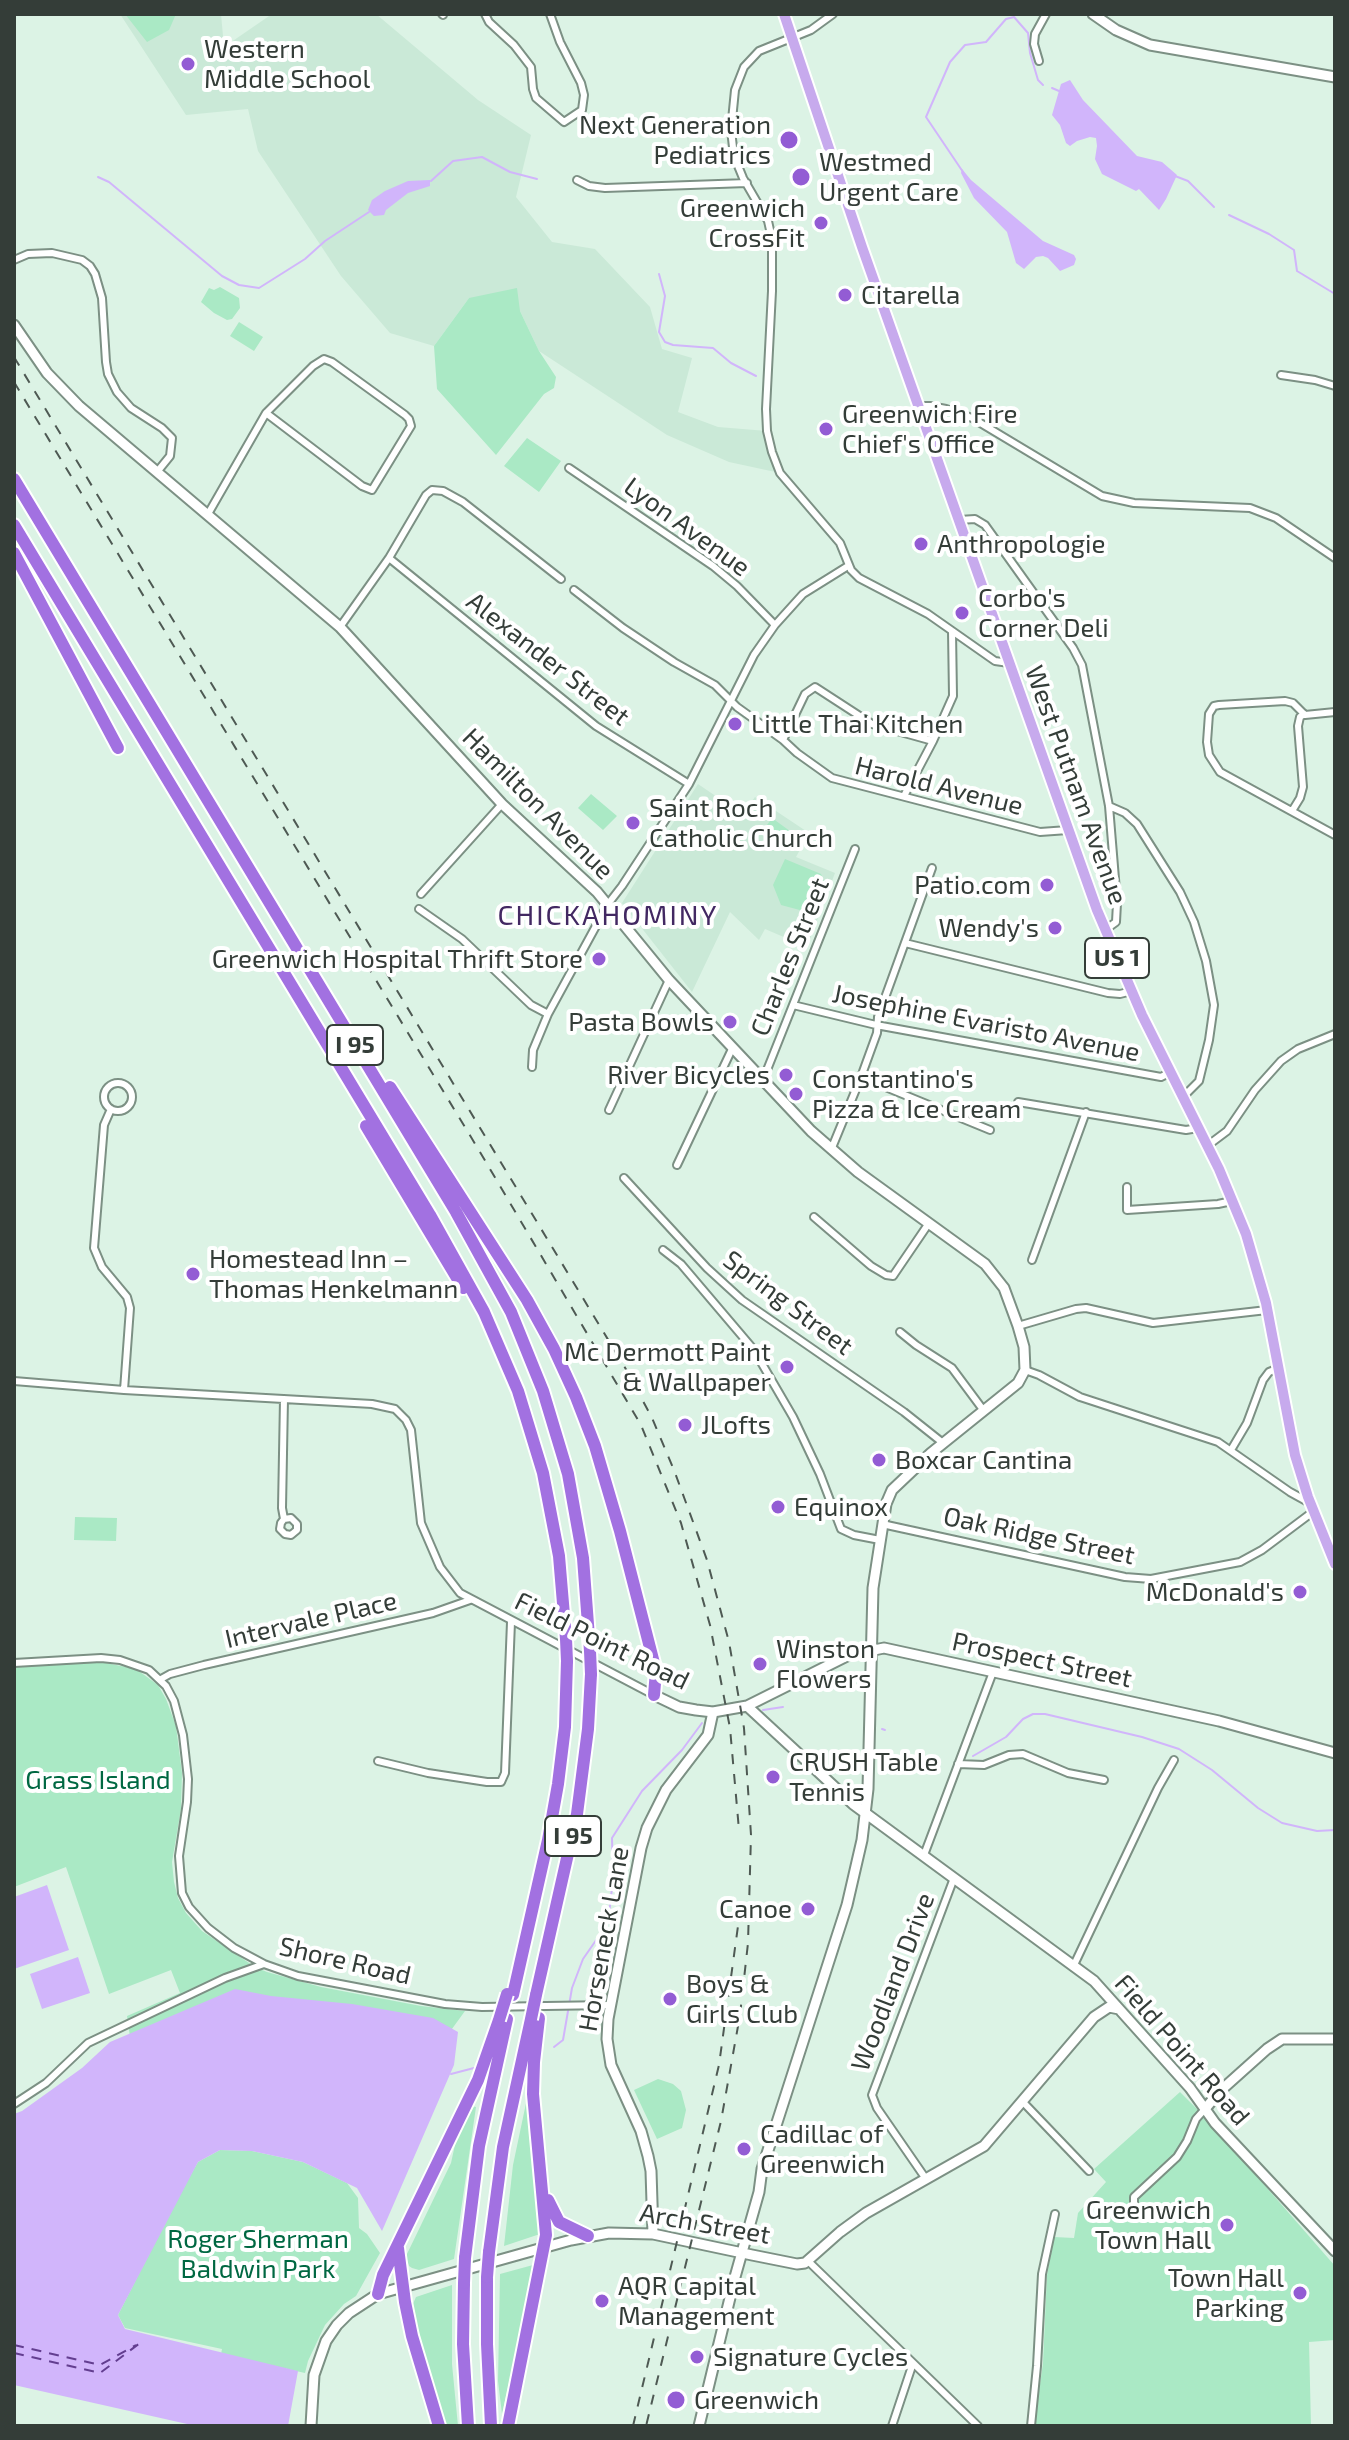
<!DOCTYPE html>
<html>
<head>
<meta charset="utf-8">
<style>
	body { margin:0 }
	#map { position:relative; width:1349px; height:2440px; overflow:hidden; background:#dcf3e5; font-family:"Exo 2",sans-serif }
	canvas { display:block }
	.frame { position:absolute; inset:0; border:16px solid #343d38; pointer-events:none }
</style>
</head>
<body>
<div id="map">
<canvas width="1349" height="2440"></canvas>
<div class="frame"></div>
</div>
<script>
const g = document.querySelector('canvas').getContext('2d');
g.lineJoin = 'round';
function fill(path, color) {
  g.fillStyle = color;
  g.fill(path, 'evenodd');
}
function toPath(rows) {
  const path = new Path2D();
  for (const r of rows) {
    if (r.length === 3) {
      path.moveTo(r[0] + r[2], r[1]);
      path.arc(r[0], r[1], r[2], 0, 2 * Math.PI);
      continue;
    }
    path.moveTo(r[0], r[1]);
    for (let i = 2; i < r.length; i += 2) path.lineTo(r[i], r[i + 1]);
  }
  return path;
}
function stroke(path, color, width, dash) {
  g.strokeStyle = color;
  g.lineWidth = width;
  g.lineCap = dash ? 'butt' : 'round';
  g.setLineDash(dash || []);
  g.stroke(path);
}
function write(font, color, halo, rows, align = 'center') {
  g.font = font + ' "Exo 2",sans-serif';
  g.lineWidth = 8;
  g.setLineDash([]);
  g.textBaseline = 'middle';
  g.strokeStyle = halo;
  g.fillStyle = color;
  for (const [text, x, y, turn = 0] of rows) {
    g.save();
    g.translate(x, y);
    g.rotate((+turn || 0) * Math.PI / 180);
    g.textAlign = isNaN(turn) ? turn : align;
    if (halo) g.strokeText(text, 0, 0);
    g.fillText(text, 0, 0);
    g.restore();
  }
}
fill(toPath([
	[120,14,221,14,224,47,272,14,376,14,478,100,531,135,516,197,552,242,595,249,650,307,662,349,692,358,678,412,718,427,767,431,780,473,729,462,667,435,539,351,520,311,469,298,434,346,390,333,341,276,258,151,248,109,186,115],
	[698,784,742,814,755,797,809,833,796,857,835,873,807,947,765,929,759,940,730,912,692,992,622,903]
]), '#cae9d7');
fill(toPath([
	[125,14,176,14,169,30,147,42],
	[220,287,239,298,240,308,232,319,227,320,214,313,201,302,209,288,214,290],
	[517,288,520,311,539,351,556,377,554,388,544,394,496,455,437,389,434,346,469,298],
	[239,322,263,337,254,351,230,336],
	[527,438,561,461,539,492,504,466],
	[591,794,617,816,603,830,578,808],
	[772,818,794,834,783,848,762,832],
	[785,859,821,874,824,882,811,913,781,905,773,885],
	[75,1517,117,1518,116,1541,74,1540],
	[77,1663,106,1663,136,1669,158,1685,166,1699,176,1726,182,1773,181,1809,172,1862,174,1882,178,1898,186,1913,202,1931,255,1967,267,1972,321,1987,421,2006,465,2011,449,2033,130,2037,127,2016,180,1993,171,1970,109,1994,66,1867,14,1887,14,1667],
	[658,2079,673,2084,681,2091,686,2110,682,2128,657,2139,634,2090],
	[529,2089,541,2229,540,2234,504,2246,513,2165],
	[1180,2092,1206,2118,1335,2266,1335,2340,1309,2342,1311,2426,1034,2426,1043,2363,1047,2275,1054,2237,1074,2238,1078,2213,1106,2182,1094,2169],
	[471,2106,476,2107,454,2259,419,2270,412,2268,409,2266,406,2256,451,2163,456,2140],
	[220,2150,252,2151,303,2162,347,2183,358,2198,359,2228,367,2234,380,2253,356,2296,344,2304,325,2325,308,2361,305,2373,221,2354,222,2349,125,2328,118,2315,176,2200,198,2162],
	[533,2265,535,2269,502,2414,498,2381,500,2274],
	[452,2285,452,2364,458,2426,444,2426,412,2306,416,2297]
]), '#aae9c5');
fill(toPath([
	[1070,80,1083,100,1137,156,1162,162,1177,175,1166,199,1159,210,1139,189,1136,191,1102,174,1095,159,1097,146,1096,138,1090,137,1077,141,1070,146,1066,143,1060,125,1052,115,1061,84],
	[962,169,971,180,1043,241,1074,255,1076,259,1074,265,1060,271,1048,258,1043,256,1036,257,1024,269,1016,263,1007,232,974,198,961,173],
	[430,180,430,186,408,193,386,210,384,215,374,216,368,210,372,200,385,191,408,181],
	[47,1885,69,1950,14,1969,14,1897],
	[78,1957,90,1993,42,2009,30,1974],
	[235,1989,271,1996,352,2004,433,2018,458,2032,454,2065,382,2231,357,2188,303,2162,252,2151,220,2150,198,2162,118,2315,125,2329,298,2371,288,2426,196,2426,14,2385,14,2114,22,2111,82,2068,110,2042]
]), '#d1b5fb');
stroke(toPath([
	[1052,88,1059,91],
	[963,172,926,117,950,62,965,45,986,42,1006,19,1014,17,1028,33,1030,53,1038,80,1043,85],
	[1175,176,1188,181,1214,207],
	[98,177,109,182,222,276,239,285,259,288,305,259,325,241,369,212],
	[431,181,453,161,482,157,510,172,537,179],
	[1229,215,1269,234,1294,250,1297,271,1335,294],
	[659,274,665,296,659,332,665,342,673,345,713,348,731,363,756,376],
	[763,1710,783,1707],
	[882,1729,885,1730],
	[973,1756,1006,1737,1023,1719,1033,1714,1045,1714,1142,1737,1179,1749,1212,1770,1258,1808,1282,1823,1317,1831,1335,1830],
	[554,2047,563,2040,572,1988,583,1959,608,1923,613,1879,612,1838,642,1791,682,1750,702,1723],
	[451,2074,474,2068]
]), '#d1b5fb', 2);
stroke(toPath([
	[14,2345,100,2365,136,2345],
	[14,2353,100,2373,144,2340]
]), '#633e90', 2, [10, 8]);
const street = toPath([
	[442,14,443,15],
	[485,14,489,22,514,45,531,67,533,89,536,98,564,122,582,110,584,95,581,83,560,42,550,14],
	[833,14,811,30,759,51,744,67,735,90,731,130,734,156,743,178,768,221,772,239,772,291,766,409,767,431,772,452,780,473,840,543,851,570,859,578,928,614,995,661,1009,663],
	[1039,61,1034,44,1035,34,1046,14],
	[577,180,589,186,605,188,747,183],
	[14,260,28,254,52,253,82,260,90,266,95,274,102,298,106,362,108,374,117,392,131,408,162,428,172,438,170,456,157,472],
	[1281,375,1315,380,1335,386],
	[918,406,930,406,946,409,972,418,1102,496,1134,503,1250,508,1276,518,1335,558],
	[569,468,713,566,737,586,775,625],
	[208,514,266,413,313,366,324,359,332,362,405,415,409,419,411,426,372,490,362,486,266,413],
	[959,520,975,519,985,525,1073,648,1082,665,1109,806,1117,903,1116,922,1105,930],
	[389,558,596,726,689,784],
	[574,590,623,628,674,662,715,685,737,707,783,740,797,753,832,778,1040,832,1068,830],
	[340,627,389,558,426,495,432,490,443,491,463,502,561,579],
	[1335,712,1305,715,1293,703,1285,701,1219,705,1214,706,1209,714,1207,742,1209,755,1220,772,1335,835],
	[783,740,805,694,815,687,872,724,933,741],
	[904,796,933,741,953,696,952,631],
	[1109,806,1125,813,1137,824,1180,892,1194,922,1206,961,1214,1005,1209,1040,1199,1081,1183,1097],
	[1292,811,1300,798,1303,787,1298,726,1300,717,1304,714],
	[421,894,502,804],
	[419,909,462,939,531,1005,548,1014],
	[905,943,1108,993,1120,994,1132,991],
	[793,1005,876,1025,1161,1077,1171,1072],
	[532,1067,533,1050,548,1014,608,904,622,886,689,784,754,655,775,625,803,594,848,566],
	[861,1077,990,1130],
	[763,1080,855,849],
	[118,1097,14],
	[1018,1102,1186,1130,1198,1128],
	[111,1109,104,1125,94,1248,102,1267,127,1297,130,1308,124,1390],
	[609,1110,669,980],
	[1207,1146,1227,1131,1255,1090,1281,1061,1298,1049,1335,1034],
	[831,1150,861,1077,877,1033,878,1017,932,868],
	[677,1165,732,1049],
	[624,1178,707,1268,742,1300,904,1412,943,1443],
	[1127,1187,1127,1210,1218,1204,1232,1201],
	[814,1217,871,1266,886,1275,893,1276,895,1273,929,1223],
	[663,1250,681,1264,754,1350,793,1417,820,1474,841,1529,854,1535,880,1540],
	[1032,1260,1086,1112],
	[1018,1326,1076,1309,1086,1308,1153,1323,1267,1310],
	[900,1332,916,1345,952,1368,984,1411],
	[1025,1370,1039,1375,1080,1397,1218,1442,1290,1492,1310,1503],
	[14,1381,124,1390,372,1404,395,1409,406,1420,411,1430,421,1523,440,1567,460,1593,654,1695],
	[284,1399,282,1508,284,1519,281,1523,280,1529,285,1534,291,1535,297,1530,297,1524,291,1518,284,1519],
	[1231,1450,1247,1423,1263,1380,1269,1372,1279,1368],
	[882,1524,1125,1577,1151,1579,1240,1562,1262,1550,1314,1511],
	[14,1663,101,1658,120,1660,149,1670,166,1686,174,1701,183,1735,188,1779,187,1802,179,1856,182,1893,189,1907,208,1928,234,1948,264,1964,298,1976,445,2004,482,2007,610,2005],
	[161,1679,170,1674,204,1665,433,1613,470,1600],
	[378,1761,428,1773,487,1782,501,1782,505,1773,511,1622],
	[958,1764,984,1765,1009,1755,1023,1754,1068,1773,1104,1780],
	[924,1855,993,1672],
	[1073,1967,1158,1788,1174,1760],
	[1022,2101,1089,2171],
	[14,2104,46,2083,88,2043,225,1978,264,1964],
	[926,2179,877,2108,872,2095,954,1878],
	[1134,2209,1134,2197,1177,2157,1187,2141,1196,2119,1205,2109],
	[808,2261,978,2426],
	[892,2426,913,2363],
	[1031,2426,1037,2366,1042,2274,1055,2214]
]);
const secondary = toPath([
	[1093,14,1116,30,1150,45,1335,77],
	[14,325,47,373,79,406,340,627,502,804,597,892,669,980,811,1131,858,1172,985,1264,1004,1288,1018,1326,1024,1347,1025,1370,1018,1383,931,1453,892,1490,886,1504,873,1588,868,1789,862,1840,847,1905,762,2169,759,2192,735,2277,699,2426],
	[654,1695,679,1707,696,1710,713,1712,747,1706,849,1655,884,1648,1219,1721,1335,1753],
	[747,1706,853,1804,1094,1981,1190,2088,1215,2123,1335,2251],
	[1205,2109,1219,2092,1267,2049,1282,2039,1335,2039],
	[653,2234,651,2171,648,2156,641,2131,611,2065,607,2039,608,2019,641,1848,647,1828,666,1790,708,1735,713,1712],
	[311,2426,314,2375,326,2341,337,2325,349,2313,378,2294,571,2240,609,2233,653,2234,752,2255,797,2264,805,2263,840,2232,866,2213,984,2146,1094,2017,1109,2007,1119,2009]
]);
const primary = toPath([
	[784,14,862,247,1097,910,1142,1015,1219,1169,1246,1234,1266,1303,1295,1455,1308,1497,1335,1564]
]);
const highway = toPath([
	[14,479,456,1212,511,1312,543,1391,568,1474,583,1558,590,1651],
	[14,525,430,1215,484,1312,518,1391,543,1473,559,1556,566,1639],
	[14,553,118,748],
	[390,1087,527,1300,554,1349,576,1397,595,1446,620,1531,656,1671,654,1695],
	[366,1126,463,1288],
	[513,1995,548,1840,558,1784,565,1727,567,1661],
	[536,1995,577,1814,588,1729,591,1674],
	[548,2200,559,2222,588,2236],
	[398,2248,405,2302,412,2336,439,2426],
	[489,2252,503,2147,531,2019],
	[465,2258,479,2146,507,2019],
	[487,2277,487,2344,491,2426],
	[464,2283,463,2344,468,2426],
	[378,2294,383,2275,478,2080,499,2020],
	[508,2426,546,2235,533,2094,534,2062,539,2018]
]);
stroke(street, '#7c9084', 10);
stroke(secondary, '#7c9084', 13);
stroke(primary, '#fff', 14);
stroke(highway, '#fff', 16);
stroke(street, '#fff', 6);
stroke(secondary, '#fff', 9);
stroke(primary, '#c7aaed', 10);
stroke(highway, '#a271e1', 12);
stroke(toPath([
	[14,357,627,1371,652,1418,674,1470,707,1560,729,1642,744,1728,751,1835,748,1943,740,2015,721,2121,646,2426],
	[14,382,477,1147,641,1425,681,1523,710,1625,730,1728,739,1830],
	[633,2426,719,2065,738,1926]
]), '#4e5953', 2, [10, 10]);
const highwayBridge = toPath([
	[566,1639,567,1661],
	[590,1651,591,1674],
	[531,2019,536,1995],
	[499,2020,507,1994],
	[487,2277,489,2252],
	[464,2283,465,2258]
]);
stroke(highwayBridge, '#fff', 16, []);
stroke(highwayBridge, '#a271e1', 12);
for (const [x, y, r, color] of [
	[188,64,8,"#935cd4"],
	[789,140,10,"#935cd4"],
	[801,177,10,"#935cd4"],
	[821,223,8,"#935cd4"],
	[845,295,8,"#935cd4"],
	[826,429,8,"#935cd4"],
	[921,544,8,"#935cd4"],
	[962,613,8,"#935cd4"],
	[735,724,8,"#935cd4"],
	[633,823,8,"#935cd4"],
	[1047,885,8,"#935cd4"],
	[1055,928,8,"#935cd4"],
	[599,959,8,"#935cd4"],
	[730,1022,8,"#935cd4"],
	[786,1075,8,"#935cd4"],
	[796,1094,8,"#935cd4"],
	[193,1274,8,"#935cd4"],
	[787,1367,8,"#935cd4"],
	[685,1425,8,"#935cd4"],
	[879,1460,8,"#935cd4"],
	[778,1507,8,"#935cd4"],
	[1300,1592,8,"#935cd4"],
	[760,1664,8,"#935cd4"],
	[773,1777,8,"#935cd4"],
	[808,1909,8,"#935cd4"],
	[670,1999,8,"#935cd4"],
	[744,2149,8,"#935cd4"],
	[1227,2225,8,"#935cd4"],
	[1300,2293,8,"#935cd4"],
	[602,2301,8,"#935cd4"],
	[697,2357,8,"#935cd4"],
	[676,2400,10,"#935cd4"]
]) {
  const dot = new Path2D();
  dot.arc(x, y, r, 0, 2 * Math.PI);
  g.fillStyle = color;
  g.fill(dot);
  stroke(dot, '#fff', 3);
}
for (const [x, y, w] of [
	[1117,958,64],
	[355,1045,56],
	[573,1836,56]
]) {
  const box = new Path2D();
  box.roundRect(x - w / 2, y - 20, w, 40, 6);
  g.fillStyle = '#fff';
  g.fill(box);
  stroke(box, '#343d38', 2);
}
write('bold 24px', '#343d38', null, [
	["US 1",1117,958],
	["I 95",355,1045],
	["I 95",573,1836]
]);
write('26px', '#343d38', '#fff', [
	["Western",204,49],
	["Middle School",204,79],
	["Next Generation",771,125,"right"],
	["Pediatrics",771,155,"right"],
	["Westmed",819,162],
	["Urgent Care",819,192],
	["Greenwich",805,208,"right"],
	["CrossFit",805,238,"right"],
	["Citarella",861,295],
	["Greenwich Fire",842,414],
	["Chief's Office",842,444],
	["Anthropologie",937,544],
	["Corbo's",978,598],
	["Corner Deli",978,628],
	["Little Thai Kitchen",751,724],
	["Saint Roch",649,808],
	["Catholic Church",649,838],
	["Patio.com",1031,885,"right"],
	["Wendy's",1039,928,"right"],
	["Greenwich Hospital Thrift Store",583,959,"right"],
	["Pasta Bowls",714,1022,"right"],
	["River Bicycles",770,1075,"right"],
	["Constantino's",812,1079],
	["Pizza & Ice Cream",812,1109],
	["Homestead Inn –",209,1259],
	["Thomas Henkelmann",209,1289],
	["Mc Dermott Paint",771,1352,"right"],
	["& Wallpaper",771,1382,"right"],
	["JLofts",701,1425],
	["Boxcar Cantina",895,1460],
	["Equinox",794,1507],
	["McDonald's",1284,1592,"right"],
	["Winston",776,1649],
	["Flowers",776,1679],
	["CRUSH Table",789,1762],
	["Tennis",789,1792],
	["Canoe",792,1909,"right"],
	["Boys &",686,1984],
	["Girls Club",686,2014],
	["Cadillac of",760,2134],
	["Greenwich",760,2164],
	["Greenwich",1211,2210,"right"],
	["Town Hall",1211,2240,"right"],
	["Town Hall",1284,2278,"right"],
	["Parking",1284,2308,"right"],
	["AQR Capital",618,2286],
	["Management",618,2316],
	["Signature Cycles",713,2357],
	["Greenwich",694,2400]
], 'left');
write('26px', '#343d38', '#fff', [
	["Lyon Avenue",687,527,36],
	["Alexander Street",548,659,38],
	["West Putnam Avenue",1076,785,70],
	["Harold Avenue",939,786,14],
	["Hamilton Avenue",538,804,45],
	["Charles Street",790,957,-68],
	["Josephine Evaristo Avenue",986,1023,11],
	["Spring Street",788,1303,37],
	["Oak Ridge Street",1039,1536,12],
	["Intervale Place",311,1620,-13],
	["Field Point Road",602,1641,26],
	["Prospect Street",1042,1660,12],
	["Horseneck Lane",604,1939,-80],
	["Shore Road",345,1961,13],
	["Woodland Drive",893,1982,-69],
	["Field Point Road",1182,2050,49],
	["Arch Street",705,2224,10]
]);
write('26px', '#006842', '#fff', [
	["Grass Island",98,1780],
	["Roger Sherman",258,2239],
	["Baldwin Park",258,2269]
]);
g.letterSpacing = '2px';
write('28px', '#422862', '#fff', [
	["CHICKAHOMINY",608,916]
]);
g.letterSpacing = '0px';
</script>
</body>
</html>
